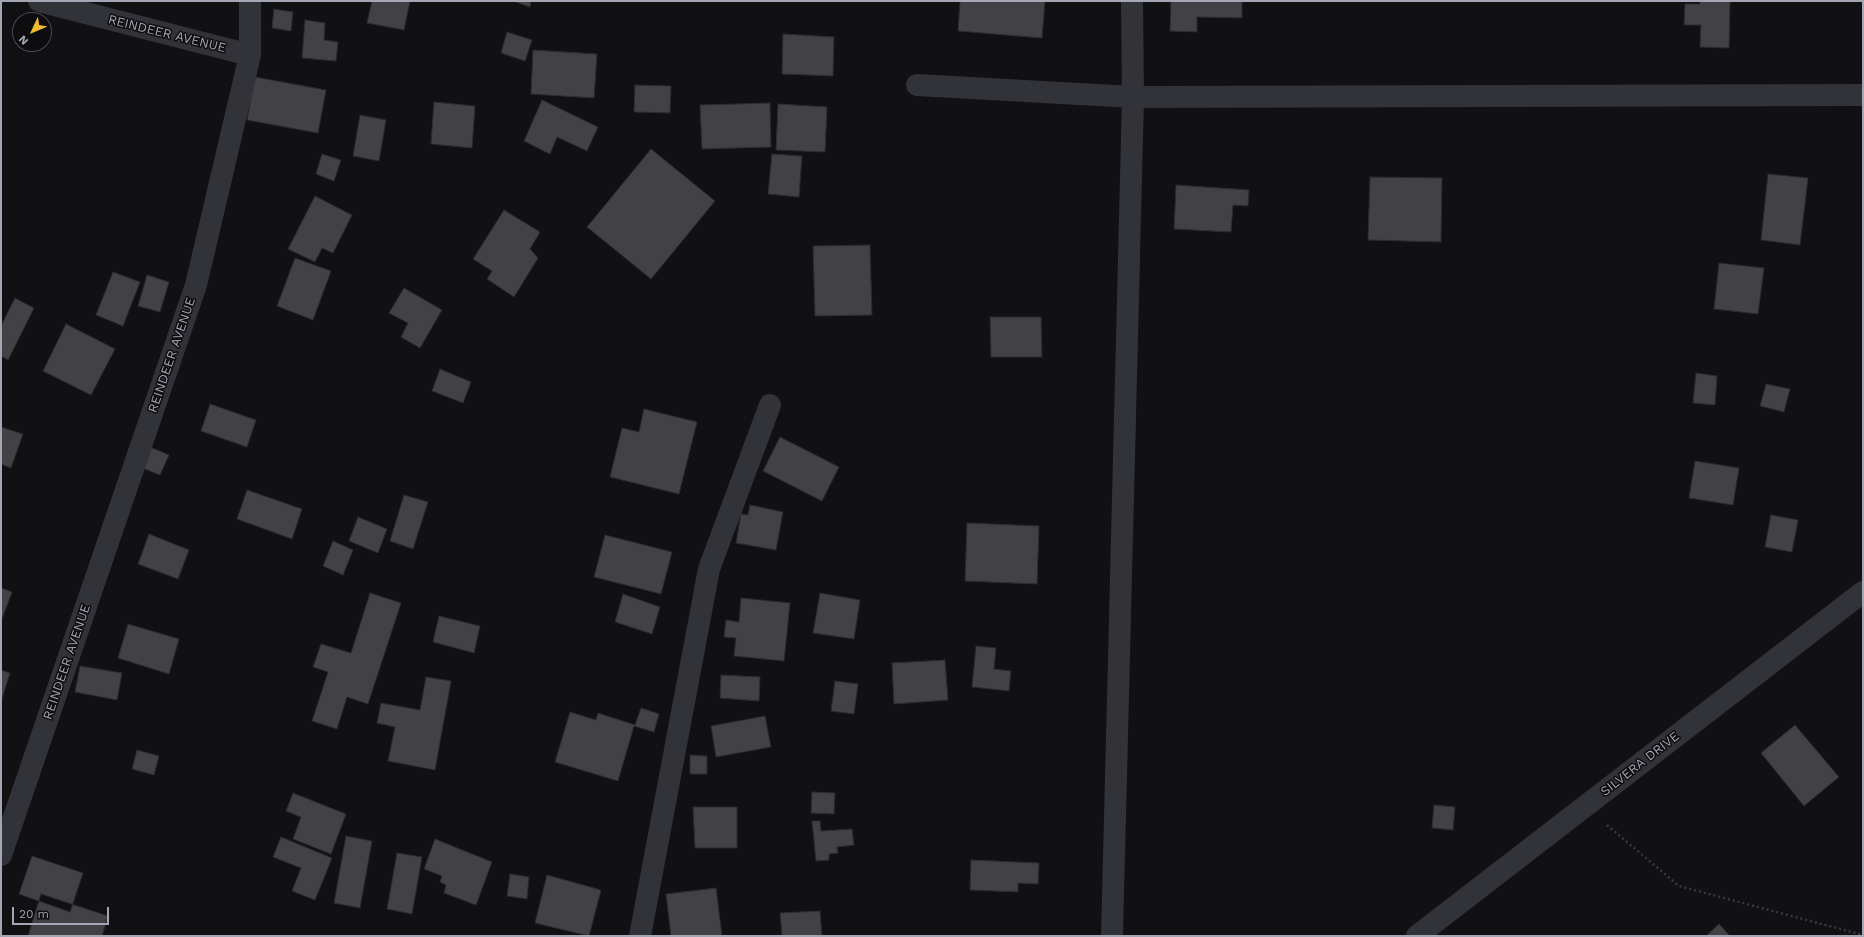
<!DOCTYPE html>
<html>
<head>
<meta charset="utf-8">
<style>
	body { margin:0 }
	#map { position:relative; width:1864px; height:937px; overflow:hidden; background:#111113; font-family:"Work Sans",sans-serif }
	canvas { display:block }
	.frame { position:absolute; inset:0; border:2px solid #a3a6b3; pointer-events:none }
	.north { position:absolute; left:12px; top:12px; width:40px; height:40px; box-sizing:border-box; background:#0d0c0e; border:1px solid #494a50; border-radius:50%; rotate:226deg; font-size:11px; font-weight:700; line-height:16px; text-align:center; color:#a3a6b3 }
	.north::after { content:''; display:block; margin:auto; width:14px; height:18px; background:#f0be2d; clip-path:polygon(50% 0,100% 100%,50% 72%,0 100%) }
	.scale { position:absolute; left:12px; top:907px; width:97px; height:18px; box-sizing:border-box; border:2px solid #a3a6b3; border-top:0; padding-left:5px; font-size:12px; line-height:14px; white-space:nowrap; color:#a3a6b3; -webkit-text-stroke:3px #0d0c0e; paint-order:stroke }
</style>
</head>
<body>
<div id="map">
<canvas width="1864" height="937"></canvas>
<div class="frame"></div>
<div class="north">N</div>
<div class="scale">20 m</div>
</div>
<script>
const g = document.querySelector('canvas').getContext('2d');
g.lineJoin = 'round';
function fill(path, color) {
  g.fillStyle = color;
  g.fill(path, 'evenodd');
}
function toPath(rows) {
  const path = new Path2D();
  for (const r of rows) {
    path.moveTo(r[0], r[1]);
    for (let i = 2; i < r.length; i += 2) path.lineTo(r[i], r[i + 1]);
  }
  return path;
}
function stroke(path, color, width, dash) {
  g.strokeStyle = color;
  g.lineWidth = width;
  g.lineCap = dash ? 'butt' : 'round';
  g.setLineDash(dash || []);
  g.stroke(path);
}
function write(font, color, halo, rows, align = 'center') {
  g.font = font + ' "Work Sans",sans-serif';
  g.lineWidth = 3;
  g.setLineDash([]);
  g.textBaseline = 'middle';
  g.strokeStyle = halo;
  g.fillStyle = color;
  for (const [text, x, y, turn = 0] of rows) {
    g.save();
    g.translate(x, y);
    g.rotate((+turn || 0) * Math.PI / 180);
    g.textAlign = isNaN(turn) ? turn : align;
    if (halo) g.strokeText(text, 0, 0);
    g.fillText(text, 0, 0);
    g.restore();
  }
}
const building = toPath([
	[372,1,410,1,404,30,367,23,372,1],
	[513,1,531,1,530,7,513,1],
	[960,1,1045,1,1042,38,958,31,960,1],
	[1171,1,1242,1,1242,18,1197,17,1197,32,1170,31,1171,1],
	[1700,1,1730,1,1729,48,1700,47,1701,25,1684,25,1685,4,1700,4,1700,1],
	[274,9,293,12,291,31,272,28,274,9],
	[305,20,325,23,324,40,338,42,336,61,302,58,305,20],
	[507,32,532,40,525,61,501,53,507,32],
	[783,34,834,37,833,76,782,74,783,34],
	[533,50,597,54,594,98,531,94,533,50],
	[255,77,326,90,318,133,247,120,255,77],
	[635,85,671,86,670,113,634,112,635,85],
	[542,100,598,127,587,151,557,137,550,154,524,141,542,100],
	[434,102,475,106,472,148,431,144,434,102],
	[770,103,771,147,702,149,700,105,770,103],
	[778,104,827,107,825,152,776,150,778,104],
	[360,115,386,120,379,161,353,156,360,115],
	[651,149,715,201,651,279,587,227,651,149],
	[322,154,341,160,334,181,316,174,322,154],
	[772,154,802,156,799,197,768,194,772,154],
	[1768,174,1808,178,1800,245,1761,240,1768,174],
	[1370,177,1442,178,1441,242,1368,240,1370,177],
	[1176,185,1249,190,1248,206,1233,205,1231,232,1174,229,1176,185],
	[315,196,352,215,333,253,322,248,315,262,288,249,315,196],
	[504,210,540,232,530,249,538,258,514,297,487,279,492,271,473,259,504,210],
	[870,245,872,315,815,316,813,246,870,245],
	[295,258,331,271,313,320,277,306,295,258],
	[1719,263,1764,268,1758,314,1714,309,1719,263],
	[113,272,140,282,123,326,96,315,113,272],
	[147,275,169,282,160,312,138,306,147,275],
	[404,288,442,310,420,348,401,337,408,323,389,313,404,288],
	[15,298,34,308,8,360,1,356,1,326,15,298],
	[990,317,1041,317,1042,357,991,357,990,317],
	[66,324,115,349,91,395,43,371,66,324],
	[440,369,471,382,463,403,432,391,440,369],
	[1696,373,1717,376,1715,405,1693,403,1696,373],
	[1766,384,1790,389,1784,412,1760,406,1766,384],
	[210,404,256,420,247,447,201,431,210,404],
	[644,409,697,422,679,494,610,477,622,428,639,432,644,409],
	[1,427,23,434,11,468,1,464,1,427],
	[780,437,839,467,822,501,763,471,780,437],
	[150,447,169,455,160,475,142,468,150,447],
	[1695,461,1739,468,1733,505,1689,498,1695,461],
	[247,490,302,509,292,539,237,519,247,490],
	[404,495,428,502,413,549,390,541,404,495],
	[750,505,783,512,776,550,736,543,741,514,748,515,750,505],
	[1771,515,1798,520,1792,552,1765,547,1771,515],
	[358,517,387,529,378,553,349,541,358,517],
	[967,523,1039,526,1037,584,965,581,967,523],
	[149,534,189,550,178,579,138,564,149,534],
	[605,535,672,552,661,594,594,577,605,535],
	[333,541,353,550,343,575,323,566,333,541],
	[1,588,12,592,2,619,1,619,1,588],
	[370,593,401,603,368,704,347,697,337,729,312,721,328,672,313,667,321,644,351,653,370,593],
	[820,593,860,600,854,639,813,633,820,593],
	[623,594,660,607,652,634,615,622,623,594],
	[741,598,790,603,784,661,734,656,736,638,724,637,726,620,739,622,741,598],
	[439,616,480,626,474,653,433,642,439,616],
	[128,624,179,639,169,674,118,658,128,624],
	[976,646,996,648,994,669,1011,671,1009,691,972,687,976,646],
	[945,660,948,700,894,704,892,663,945,660],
	[80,666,122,673,117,700,75,692,80,666],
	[1,670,10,673,1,702,1,670],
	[721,675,760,677,759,701,720,698,721,675],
	[426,677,451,681,435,770,388,761,395,727,377,723,381,703,420,710,426,677],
	[835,681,858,684,854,714,831,711,835,681],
	[641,708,659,714,654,732,634,726,618,781,555,762,570,712,596,720,598,713,635,725,641,708],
	[765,716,771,747,716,757,711,726,765,716],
	[1795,725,1839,777,1804,806,1761,753,1795,725],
	[137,750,159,756,154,775,132,769,137,750],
	[690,755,707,756,707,774,690,774,690,755],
	[812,792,835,793,834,814,811,813,812,792],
	[293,793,346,814,331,854,293,839,301,817,286,811,293,793],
	[1434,805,1455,807,1453,830,1432,828,1434,805],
	[693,807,737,807,737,848,695,848,693,807],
	[812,821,820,821,821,831,852,829,854,845,837,847,838,853,829,854,829,860,816,861,812,821],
	[346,836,372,841,360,908,334,903,346,836],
	[281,837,332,858,315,900,292,891,301,868,273,857,281,837],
	[435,839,492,862,476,905,444,893,446,885,440,882,442,876,424,869,435,839],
	[397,853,422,857,412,914,387,909,397,853],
	[32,856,83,873,70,912,19,894,32,856],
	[971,860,1039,863,1038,884,1018,883,1018,892,970,890,971,860],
	[510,874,529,877,527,899,507,896,510,874],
	[547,875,601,890,589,936,535,923,547,875],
	[716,888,722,936,671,936,666,894,716,888],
	[41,894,108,916,102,936,28,936,41,894],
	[820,911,822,936,782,936,780,913,820,911],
	[1719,924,1730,936,1706,936,1719,924]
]);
fill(building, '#414146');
stroke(building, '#2c2b2f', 1);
stroke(toPath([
	[1607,825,1679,886,1863,935]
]), '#383a3f', 2.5, [2, 3]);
stroke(toPath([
	[250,55,250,1],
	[917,85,1133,97,1863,95],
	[1,855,196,285,250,55,39,1],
	[640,936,709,569,770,405],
	[1112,936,1133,97,1132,1],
	[1417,936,1863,592]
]), '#323338', 22);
write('13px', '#a3a6b3', '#0d0c0e', [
	["REINDEER AVENUE",167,34,14],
	["REINDEER AVENUE",172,355,-71],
	["REINDEER AVENUE",67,662,-71],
	["SILVERA DRIVE",1640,764,-38]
]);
</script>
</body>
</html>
